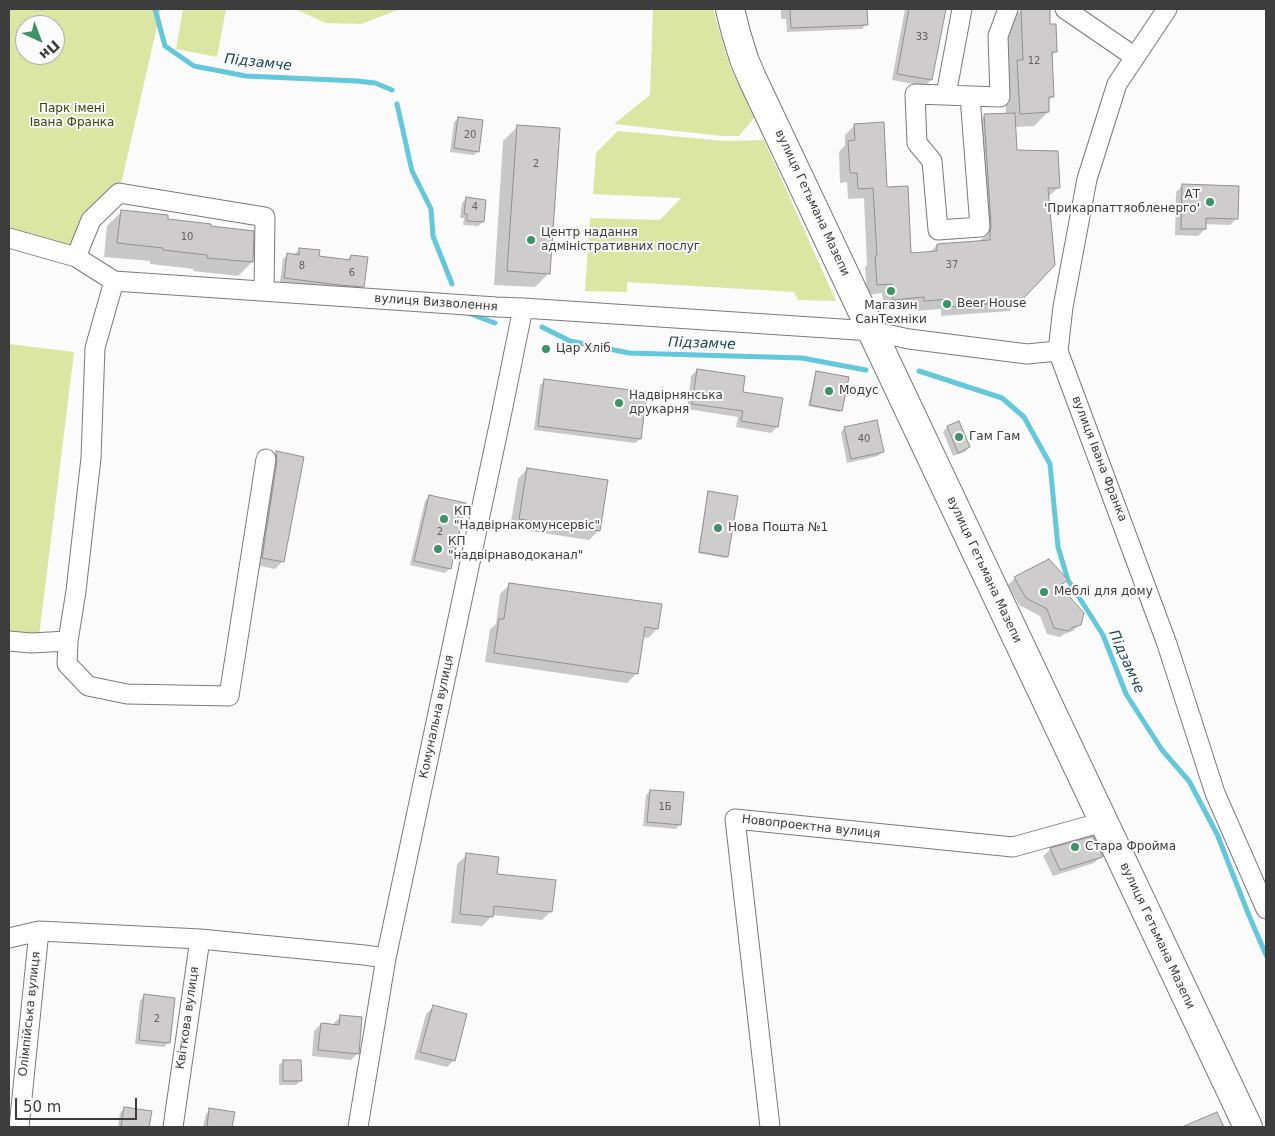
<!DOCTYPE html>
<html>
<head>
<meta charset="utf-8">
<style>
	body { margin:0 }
	#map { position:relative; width:1275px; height:1136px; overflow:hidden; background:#fbfbfc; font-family:"DejaVu Sans",sans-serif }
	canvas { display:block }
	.frame { position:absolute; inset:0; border:10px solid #3d3d3d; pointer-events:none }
	.north { position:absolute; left:15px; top:15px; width:50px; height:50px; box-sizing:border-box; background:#fbfbfc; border:1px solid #afafb0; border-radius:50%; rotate:137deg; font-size:14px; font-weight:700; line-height:20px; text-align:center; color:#3d3d3d }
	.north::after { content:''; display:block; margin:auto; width:18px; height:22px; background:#3d9266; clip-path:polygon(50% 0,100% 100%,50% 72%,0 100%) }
	.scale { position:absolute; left:15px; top:1098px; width:122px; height:22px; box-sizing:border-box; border:2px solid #3d3d3d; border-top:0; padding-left:6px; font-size:15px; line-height:18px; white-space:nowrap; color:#3d3d3d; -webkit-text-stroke:4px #fbfbfc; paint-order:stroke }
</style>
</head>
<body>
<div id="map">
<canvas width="1275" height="1136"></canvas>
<div class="frame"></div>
<div class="north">Пн</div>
<div class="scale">50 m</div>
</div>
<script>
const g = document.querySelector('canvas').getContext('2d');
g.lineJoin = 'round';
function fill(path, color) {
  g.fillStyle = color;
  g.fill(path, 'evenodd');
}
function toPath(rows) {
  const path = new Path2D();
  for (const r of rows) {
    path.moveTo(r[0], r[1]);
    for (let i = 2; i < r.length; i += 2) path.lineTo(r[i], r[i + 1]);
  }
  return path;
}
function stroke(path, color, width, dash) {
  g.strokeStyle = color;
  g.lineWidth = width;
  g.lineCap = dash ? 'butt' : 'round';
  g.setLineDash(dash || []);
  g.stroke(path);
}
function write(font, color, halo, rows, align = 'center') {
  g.font = font + ' "DejaVu Sans",sans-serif';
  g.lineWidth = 4;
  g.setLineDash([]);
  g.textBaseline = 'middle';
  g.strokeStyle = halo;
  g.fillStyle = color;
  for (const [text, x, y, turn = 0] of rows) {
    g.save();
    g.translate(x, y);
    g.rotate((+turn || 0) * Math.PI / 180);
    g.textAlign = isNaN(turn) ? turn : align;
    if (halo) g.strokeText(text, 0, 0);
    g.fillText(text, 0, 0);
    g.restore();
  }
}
fill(toPath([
	[9,9,161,9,119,193,76,257,9,236],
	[25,25,55,25,55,55,25,55],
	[183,9,226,9,217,57,176,49],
	[295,9,400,9,361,24,326,23],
	[653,9,713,9,729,64,755,117,739,136,722,136,614,124,650,95],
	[618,131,724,141,764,140,836,301,798,300,794,292,627,282,627,292,585,291,590,218,660,220,681,198,593,194,596,153],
	[9,344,74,352,38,645,9,641]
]), '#dbe6a3');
fill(toPath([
	[781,9,866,9,866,24,862,29,787,32,786,19,781,19],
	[899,9,945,9,931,80,925,86,892,80,905,9],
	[1049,9,1049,25,1056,51,1051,56,1053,96,1048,101,1048,112,1034,126,1014,127,1016,152,1059,187,1048,197,1020,300,1010,311,941,316,941,309,914,311,914,307,884,309,882,293,867,295,865,267,867,265,864,198,848,199,847,182,840,183,839,152,845,145,845,135,855,125,886,188,910,255,929,253,937,245,981,242,982,237,974,126,984,116,1006,115,1004,76,1009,70,1007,24,1021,10],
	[459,118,478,151,474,155,450,152,454,122],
	[517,127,549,273,535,287,494,285,503,141],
	[1183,185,1237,218,1230,225,1205,224,1205,229,1198,236,1175,235,1176,192],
	[466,199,483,222,478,226,463,225,464,218,460,218,462,203],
	[121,212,166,220,252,262,238,276,193,271,194,269,150,264,150,261,104,257,107,226],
	[300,249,318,257,346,261,351,256,362,286,358,291,280,282,283,259,287,255,295,255,295,253],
	[697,370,741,393,777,427,771,433,736,427,738,417,687,409,691,376],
	[817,372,841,410,839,412,808,406,815,374],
	[545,381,640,439,635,443,534,430,540,385],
	[958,423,969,447,965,452,953,456,943,432,947,427],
	[845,428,883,451,878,456,847,463,841,432],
	[276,453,303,458,282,562,275,569,256,565,270,459],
	[527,469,598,531,589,540,510,528,518,479],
	[709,492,727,556,725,558,698,553,707,494],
	[429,496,450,568,445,573,410,565,425,501],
	[1015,578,1059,586,1080,624,1073,631,1064,634,1060,637,1047,634,1040,616,1019,605,1008,585],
	[510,584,657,629,648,638,642,637,637,673,627,683,485,662,490,629,496,624,500,594],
	[650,791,680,824,676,829,643,826,646,795],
	[1093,838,1101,856,1094,863,1053,876,1043,856,1050,850],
	[467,855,496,875,551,911,542,920,492,915,491,917,482,926,451,923,457,864],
	[145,996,169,1042,164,1047,135,1044,140,1000],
	[433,1007,454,1060,447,1067,414,1059,426,1014],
	[341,1016,358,1053,351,1060,312,1056,314,1031,321,1024,334,1026,334,1023],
	[284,1061,300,1081,296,1085,279,1085,279,1065],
	[125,1108,151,1113,148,1127,118,1127,120,1113],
	[210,1110,233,1113,231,1127,203,1127,206,1114]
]), '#0003');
stroke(toPath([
	[155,9,165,46,194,66,246,76,357,81,375,83,392,90],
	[397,104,412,171,431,209,433,236,452,284],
	[468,313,495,323],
	[542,327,570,341,629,353,802,358,866,370],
	[919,371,1002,398,1024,417,1050,464,1058,547,1068,580,1103,635,1126,694,1162,750,1189,781,1217,834,1250,918,1266,955]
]), '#63c8dc', 5);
const building = toPath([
	[790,9,867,9,868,25,791,28,790,9],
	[909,9,946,9,932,80,897,74,909,9],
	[1021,9,1050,9,1050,24,1056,24,1057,52,1052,52,1054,97,1049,97,1049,112,1020,114,1017,60,1023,60,1021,9],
	[1015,113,1017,150,1058,151,1060,188,1048,188,1055,265,1021,301,951,307,950,299,924,301,924,297,893,300,892,284,877,285,875,256,877,256,873,188,858,189,857,173,850,173,848,141,855,140,854,124,884,122,887,187,908,186,911,253,937,251,937,244,990,240,990,233,991,226,984,114,1015,113],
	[458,117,483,120,479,152,454,148,458,117],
	[517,125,560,128,550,274,507,271,517,125],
	[1182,184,1239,186,1238,219,1206,218,1206,229,1181,229,1182,184],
	[466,197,486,200,484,222,467,221,467,214,464,214,466,197],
	[121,210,168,215,168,219,211,224,211,226,254,231,253,262,207,258,207,255,163,250,163,248,117,243,121,210],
	[299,248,320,250,319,256,350,260,351,255,368,257,364,287,339,285,284,278,287,253,299,255,299,248],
	[697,369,745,376,743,392,783,398,778,427,741,421,743,411,692,404,697,369],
	[816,371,849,377,842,411,810,405,816,371],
	[544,379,647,392,641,439,538,426,544,379],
	[877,420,884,452,851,459,844,427,877,420],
	[959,421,970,447,958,453,947,426,959,421],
	[276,451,304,457,284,562,262,558,277,461,276,451],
	[527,468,608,480,600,531,519,519,527,468],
	[708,491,738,496,728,557,699,552,708,491],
	[429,495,466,503,451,569,414,561,429,495],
	[1049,559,1068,580,1060,586,1084,613,1081,625,1073,627,1068,631,1054,628,1047,609,1026,598,1014,577,1049,559],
	[509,583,662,604,658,629,645,627,638,674,494,653,499,619,504,619,509,583],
	[650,790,684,792,681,825,647,822,650,790],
	[1093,836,1103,857,1060,870,1050,848,1093,836],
	[466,853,499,857,497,874,556,880,552,912,494,906,493,917,460,914,466,853],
	[144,994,175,998,170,1043,139,1040,144,994],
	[433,1005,467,1014,455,1061,420,1052,433,1005],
	[340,1015,362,1017,359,1054,318,1050,321,1023,339,1025,340,1015],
	[283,1060,301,1060,302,1081,283,1081,283,1060],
	[124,1107,152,1111,149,1127,121,1127,124,1107],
	[209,1108,235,1112,232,1127,207,1127,209,1108],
	[1217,1112,1224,1127,1182,1127,1217,1112]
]);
fill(building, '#cecccc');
stroke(building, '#918f90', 1);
const minor = toPath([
	[1065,9,1135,57],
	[1167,9,1117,84,1087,179,1063,307,1058,351,1167,644,1215,793,1266,909],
	[946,95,962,9],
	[970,96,980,227,938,230,932,161,917,143,915,94,1000,97,998,36,1008,9],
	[9,238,76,257,114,281,496,307,523,308,872,331,909,339,1027,354,1058,351],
	[76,257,91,220,119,193,265,217,264,291],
	[114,281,95,348,91,458,76,591,68,641,67,664,88,686,127,694,229,696,266,459],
	[9,641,31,643,68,641],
	[9,938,39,931,200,939,364,955,386,958],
	[19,1127,39,931],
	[173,1127,200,939],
	[358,1127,386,958,500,421,523,308],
	[770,1127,735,819,1013,847,1103,822]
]);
const primary = toPath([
	[730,9,736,33,744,59,752,78,1248,1127]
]);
stroke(minor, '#7b7b7c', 21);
stroke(primary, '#7b7b7c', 30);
stroke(minor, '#fff', 19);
stroke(primary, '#fff', 28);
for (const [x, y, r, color] of [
	[1210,202,5,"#3d9266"],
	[531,240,5,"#3d9266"],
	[891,291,5,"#3d9266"],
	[947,304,5,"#3d9266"],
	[546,349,5,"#3d9266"],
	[829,391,5,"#3d9266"],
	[619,403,5,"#3d9266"],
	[959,437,5,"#3d9266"],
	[444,519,5,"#3d9266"],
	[718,528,5,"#3d9266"],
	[438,549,5,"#3d9266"],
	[1044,592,5,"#3d9266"],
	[1075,847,5,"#3d9266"]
]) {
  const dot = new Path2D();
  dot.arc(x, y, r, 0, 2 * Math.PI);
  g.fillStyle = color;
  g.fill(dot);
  stroke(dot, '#fbfbfc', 2);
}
write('10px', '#616161', null, [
	["33",922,37],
	["12",1034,61],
	["20",470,135],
	["2",536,164],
	["4",475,207],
	["10",187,237],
	["37",952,265],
	["8",302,266],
	["6",352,273],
	["40",864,439],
	["2",440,532],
	["1Б",665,807],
	["2",157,1019]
]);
write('12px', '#3b4107', '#fbfbfc', [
	["Парк імені",72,109],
	["Івана Франка",72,123]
]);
write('12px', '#3d3d3d', '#fbfbfc', [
	["АТ",1200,195,"right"],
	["'Прикарпаттяобленерго'",1200,209,"right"],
	["Центр надання",541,233],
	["адміністративних послуг",541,247],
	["Beer House",957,304],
	["Магазин",891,306,"center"],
	["СанТехніки",891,320,"center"],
	["Цар Хліб",556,349],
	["Модус",839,391],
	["Надвірнянська",629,396],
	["друкарня",629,410],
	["Гам Гам",969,437],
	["КП",454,512],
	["\"Надвірнакомунсервіс\"",454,526],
	["Нова Пошта №1",728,528],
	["КП",448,542],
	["\"надвірнаводоканал\"",448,556],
	["Меблі для дому",1054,592],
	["Стара Фройма",1085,847]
], 'left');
write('12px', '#3d3d3d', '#fbfbfc', [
	["вулиця Гетьмана Мазепи",812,203,65],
	["вулиця Визволення",436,303,4],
	["вулиця Івана Франка",1099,459,69],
	["вулиця Гетьмана Мазепи",984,570,65],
	["Комунальна вулиця",437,717,-78],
	["Новопроектна вулиця",811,827,6],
	["вулиця Гетьмана Мазепи",1157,936,65],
	["Олімпійська вулиця",30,1014,-84],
	["Квіткова вулиця",188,1018,-82]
]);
write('italic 14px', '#19474f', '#fbfbfc', [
	["Підзамче",258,63,6],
	["Підзамче",702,344,2],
	["Підзамче",1126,662,66]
]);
</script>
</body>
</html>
